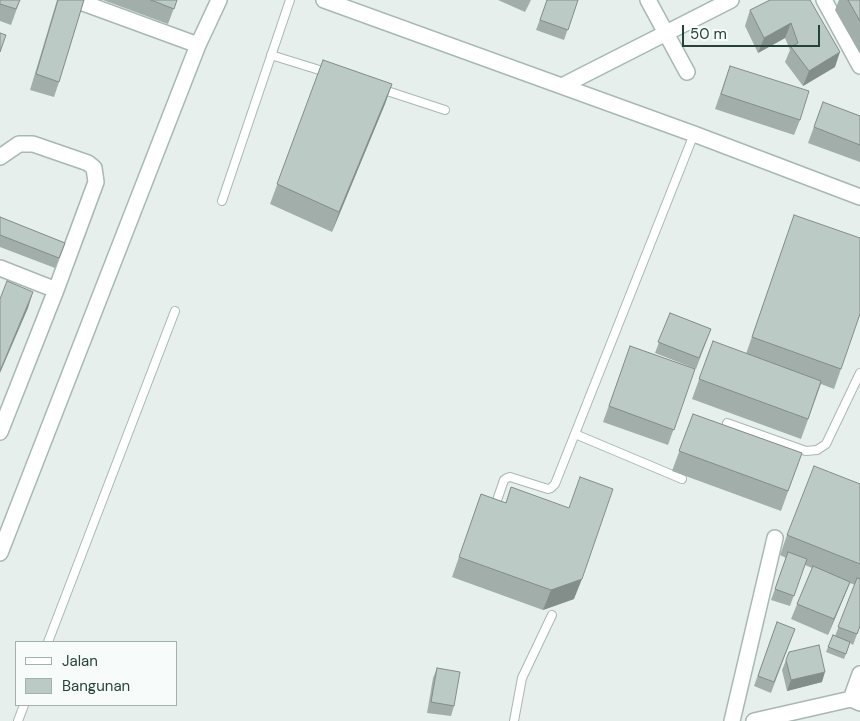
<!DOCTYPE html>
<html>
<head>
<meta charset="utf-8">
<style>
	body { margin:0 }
	#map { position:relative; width:860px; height:721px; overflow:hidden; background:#e6efeb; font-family:"DM Sans",sans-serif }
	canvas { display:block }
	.legend { position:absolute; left:15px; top:641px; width:162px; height:65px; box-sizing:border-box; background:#f7fbf9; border:1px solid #a3b1ad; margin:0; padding:6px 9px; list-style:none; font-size:15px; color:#24423a }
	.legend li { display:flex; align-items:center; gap:10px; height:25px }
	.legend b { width:25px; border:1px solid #a3b1ad }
	.scale { position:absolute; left:682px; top:25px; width:138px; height:22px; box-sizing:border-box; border:2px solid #24423a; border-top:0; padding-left:6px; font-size:15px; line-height:18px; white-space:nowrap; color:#24423a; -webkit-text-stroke:4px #f7fbf9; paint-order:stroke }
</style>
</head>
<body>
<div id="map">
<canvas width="860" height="721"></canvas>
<ul class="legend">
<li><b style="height:6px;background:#fff"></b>Jalan</li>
<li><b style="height:14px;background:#bbcac4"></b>Bangunan</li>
</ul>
<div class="scale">50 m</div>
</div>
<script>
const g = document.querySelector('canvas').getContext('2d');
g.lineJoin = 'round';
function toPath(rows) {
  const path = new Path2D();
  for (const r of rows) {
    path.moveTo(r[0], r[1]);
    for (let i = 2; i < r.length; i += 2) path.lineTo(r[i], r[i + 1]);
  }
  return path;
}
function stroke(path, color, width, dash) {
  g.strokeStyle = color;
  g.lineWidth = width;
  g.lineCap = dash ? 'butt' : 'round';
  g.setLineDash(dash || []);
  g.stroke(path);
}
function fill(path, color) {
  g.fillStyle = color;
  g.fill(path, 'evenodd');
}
const service = toPath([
	[271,55,329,73],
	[381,89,445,110],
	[222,201,290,0],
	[727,423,806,451,817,450,826,444,860,373],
	[575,434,682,479],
	[494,509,504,480,507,478,510,477,548,489,551,488,555,484,694,134],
	[48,642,175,311],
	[18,721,24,705],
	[514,721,522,678,552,615]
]);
const minor = toPath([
	[75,0,198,45],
	[324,0,694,134,860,197],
	[648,0,687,72],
	[824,0,860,66],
	[562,86,731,0],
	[0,157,19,144,33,144,88,163,94,168,96,182,56,290,0,432],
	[0,268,56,290],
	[0,553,198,45,219,0],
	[851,699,860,674],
	[732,721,775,538],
	[754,721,851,699,860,703]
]);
stroke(service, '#a8b8b2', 10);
stroke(minor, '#a8b8b2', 18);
stroke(service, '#fff', 8);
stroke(minor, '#fff', 15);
fill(toPath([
	[0,0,20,0,11,25,0,21],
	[57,0,84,0,59,82,54,97,30,90],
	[103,0,177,0,168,24],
	[498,0,531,0,525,12],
	[547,0,578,0,564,40,536,30],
	[770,0,835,67,803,86,785,62,790,50,785,38,758,53,745,26,750,10],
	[839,0,860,0,860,54,835,10],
	[323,60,392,84,385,104,332,232,270,204],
	[730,66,800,120,794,135,715,109],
	[823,102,860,116,860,162,808,143],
	[0,217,65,243,55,268,0,247],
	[787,235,841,369,834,389,821,384,801,439,692,399,713,341,746,354],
	[670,313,711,329,696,369,655,353],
	[630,346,695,369,668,445,603,422],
	[693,414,802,453,781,511,672,471],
	[860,484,860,626,853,645,850,643,844,659,826,652,833,635,835,636,855,585,850,583,828,635,791,619,812,568,805,565,790,606,771,600,786,558,780,555,787,535],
	[511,487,574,599,543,610,452,577,481,494,506,503],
	[777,622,795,629,771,693,754,686],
	[786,660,822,682,787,691,782,670],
	[437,668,454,706,451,716,427,713,433,678]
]), '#a1aea9');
fill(toPath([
	[791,23,785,38,758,53,764,38],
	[840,52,835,67,803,86,809,71],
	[392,84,385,104,332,232,339,212],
	[33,292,28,308,0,373,0,371],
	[582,579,574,599,543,610,551,590],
	[850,582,844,597,828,635,834,619],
	[825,672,822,682,787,691,791,680]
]), '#838d89');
const building = toPath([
	[0,0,20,0,16,9,0,4,0,0],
	[58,0,84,0,59,82,36,74,58,0],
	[151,0,177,0,174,9,151,0],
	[547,0,578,0,568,30,540,20,547,0],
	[770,0,810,0,840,52,809,71,791,47,798,43,791,23,764,38,750,10,770,0],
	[848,0,860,0,860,21,848,0],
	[0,33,6,35,0,52,0,33],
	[323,60,392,84,339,212,277,184,323,60],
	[730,66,809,91,800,120,721,94,730,66],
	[823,102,860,116,860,145,814,127,823,102],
	[794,215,860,238,860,314,841,369,752,337,794,215],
	[0,217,65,243,59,258,0,235,0,217],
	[7,281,33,292,0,371,0,299,7,281],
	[670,313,711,329,699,358,658,342,670,313],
	[713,341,821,381,808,419,699,379,713,341],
	[630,346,695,369,674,430,609,406,630,346],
	[693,414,802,453,788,491,679,451,693,414],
	[814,466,860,484,860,564,787,535,814,466],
	[580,477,613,489,582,579,551,590,459,557,481,494,506,503,511,487,569,508,580,477],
	[788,552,807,559,794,596,775,589,788,552],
	[813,566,850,582,834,619,797,604,813,566],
	[857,578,860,579,860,626,857,634,838,627,857,578],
	[777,622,795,629,774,682,758,676,777,622],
	[833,635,850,642,846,654,828,647,833,635],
	[819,645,825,672,791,680,786,660,789,652,819,645],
	[437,668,460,672,454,706,431,702,437,668]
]);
fill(building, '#bbcac4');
stroke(building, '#838d89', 1);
</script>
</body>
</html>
